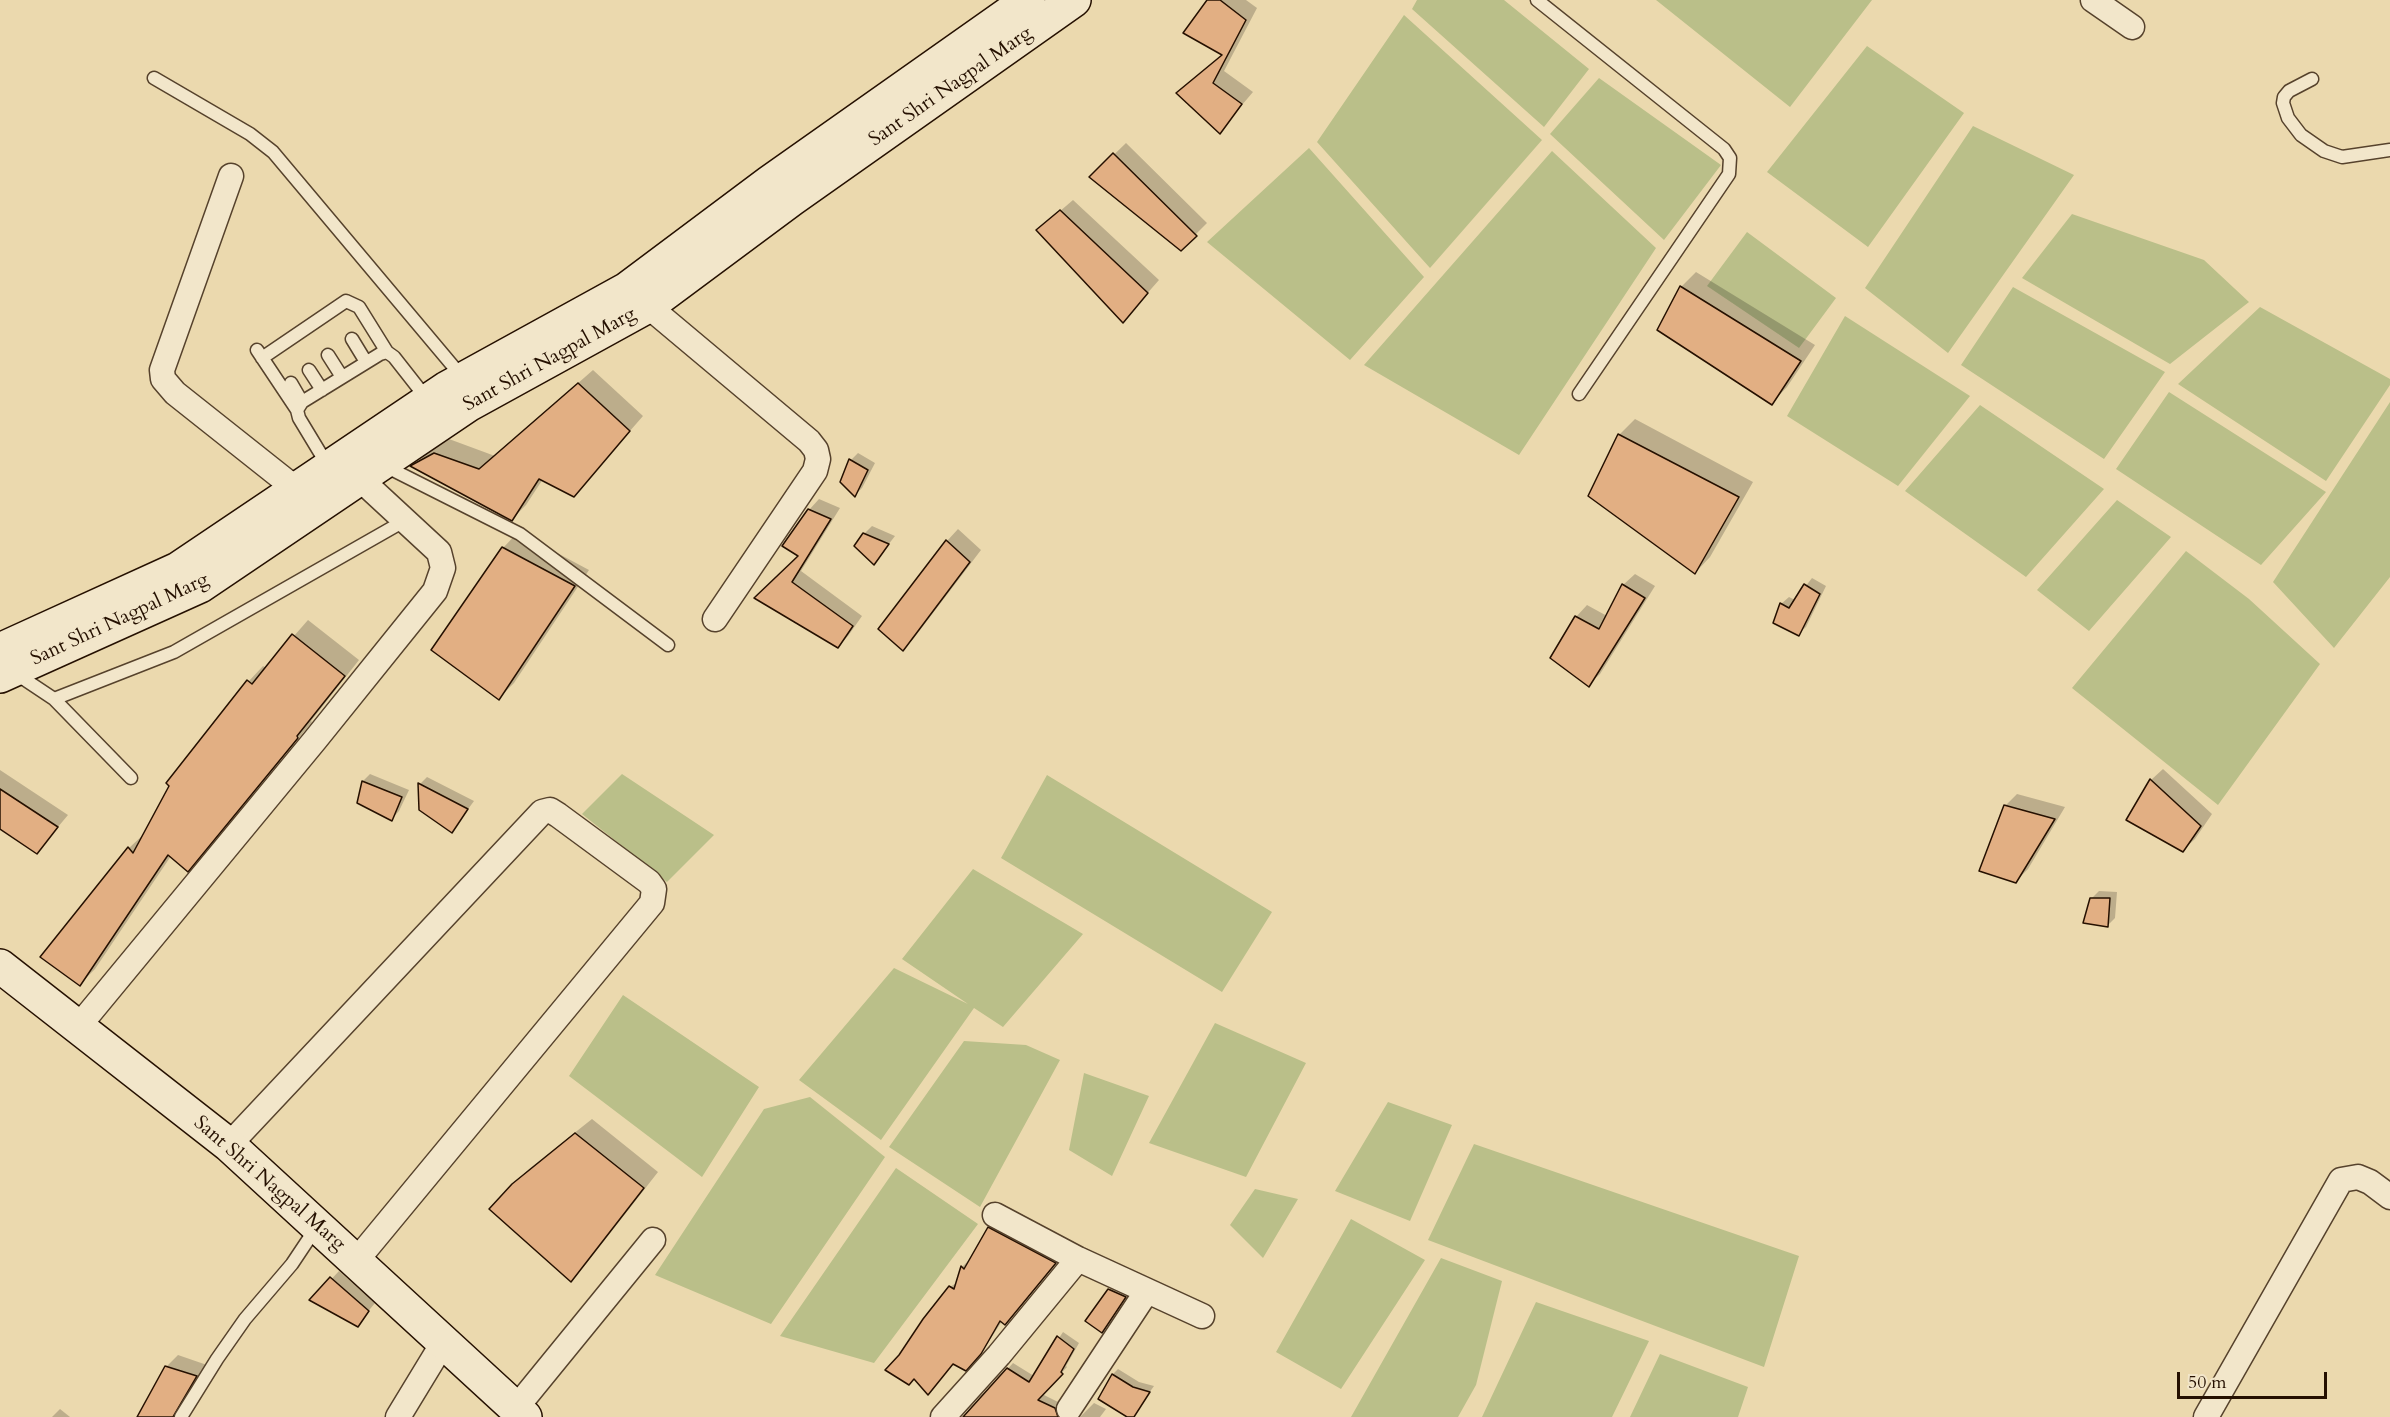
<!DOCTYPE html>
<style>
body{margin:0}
#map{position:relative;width:2390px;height:1417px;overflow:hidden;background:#ebd9ae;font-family:Cardo,serif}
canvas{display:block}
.scale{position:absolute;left:2177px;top:1372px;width:150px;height:27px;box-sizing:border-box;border:3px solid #251000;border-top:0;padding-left:8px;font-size:18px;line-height:21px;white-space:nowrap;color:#251000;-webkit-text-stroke:4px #f2e6ca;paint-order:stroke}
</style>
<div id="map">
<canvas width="2390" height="1417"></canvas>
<div class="scale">50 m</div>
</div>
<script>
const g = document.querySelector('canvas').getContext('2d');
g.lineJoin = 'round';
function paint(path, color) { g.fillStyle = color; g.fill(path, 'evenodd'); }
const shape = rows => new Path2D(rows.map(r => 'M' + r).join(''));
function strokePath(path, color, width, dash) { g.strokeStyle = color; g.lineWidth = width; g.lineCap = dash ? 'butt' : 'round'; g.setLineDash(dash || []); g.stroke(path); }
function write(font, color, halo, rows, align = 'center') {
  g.font = font + ' Cardo,serif'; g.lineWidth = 4.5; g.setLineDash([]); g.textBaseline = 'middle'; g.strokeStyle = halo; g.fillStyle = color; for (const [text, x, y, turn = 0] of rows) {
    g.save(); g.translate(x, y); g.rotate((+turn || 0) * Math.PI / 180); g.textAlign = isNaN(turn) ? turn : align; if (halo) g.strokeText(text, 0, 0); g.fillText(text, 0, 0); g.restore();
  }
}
paint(shape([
 [1417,0,1504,0,1589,69,1544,127,1412,9],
 [1656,0,1872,0,1790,107],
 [1404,15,1542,140,1430,268,1317,142],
 [1867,46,1964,113,1868,247,1767,172],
 [1599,78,1721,165,1664,240,1550,134],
 [1973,126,2074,175,1948,353,1865,288],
 [1309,148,1424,277,1350,360,1207,242],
 [1552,151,1656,248,1519,455,1364,365],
 [2072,214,2204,260,2249,302,2170,364,2022,278],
 [1747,232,1836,298,1799,348,1707,286],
 [2013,287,2165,372,2104,459,1961,365],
 [2260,307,2390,379,2390,385,2326,481,2178,384],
 [1845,316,1970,396,1898,486,1787,416],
 [2169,392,2326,492,2261,565,2116,469],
 [2390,402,2390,577,2334,648,2273,582],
 [1980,405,2104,489,2026,577,1905,491],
 [2117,500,2171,537,2089,631,2037,590],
 [2186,551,2249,599,2320,664,2218,805,2072,688],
 [622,774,714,835,667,882,582,814],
 [1047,775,1272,912,1222,992,1001,858],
 [973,869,1083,934,1003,1027,974,1008,881,1140,799,1080,894,968,968,1004,902,959],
 [623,995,759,1087,702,1177,569,1076],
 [1215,1023,1306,1063,1246,1177,1149,1143],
 [964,1041,1026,1045,1060,1060,980,1207,889,1147],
 [1084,1073,1149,1096,1112,1176,1069,1150],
 [810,1097,885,1157,771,1324,655,1275,764,1109],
 [1388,1102,1452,1125,1410,1221,1335,1191],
 [1474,1144,1799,1256,1764,1367,1428,1240],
 [896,1168,978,1224,874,1363,780,1336],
 [1255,1189,1298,1199,1263,1258,1230,1225],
 [1351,1219,1425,1260,1341,1389,1276,1352],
 [1441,1258,1502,1281,1476,1385,1458,1417,1351,1417],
 [1536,1302,1649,1341,1612,1417,1482,1417],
 [1660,1354,1748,1387,1738,1417,1630,1417]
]), '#babf89');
paint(shape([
 [1209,0,1246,0,1257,8,1224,71,1253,92,1219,132,1178,93,1223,54],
 [1126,143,1207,223,1181,249,1091,177],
 [1073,200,1159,280,1123,321,1038,230],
 [1696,272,1815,345,1787,387,1772,403,1681,287],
 [593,370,643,416,574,495,543,479,526,505,512,519,413,466,427,453,449,439,495,456],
 [1635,419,1753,482,1710,557,1695,573,1590,496,1620,434],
 [858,453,875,463,862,488,855,495,842,482,851,460],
 [819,499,840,508,801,571,862,616,848,636,838,646,757,598,800,555,809,510],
 [872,526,895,536,874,563,864,534],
 [958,529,981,550,914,638,903,649,880,628,947,541],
 [518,532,589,570,514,683,499,698,503,548],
 [1635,574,1655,586,1600,674,1588,685,1576,617,1587,605,1607,616,1623,585],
 [1812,578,1826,586,1806,627,1798,634,1781,604,1789,597,1795,600],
 [308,620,359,660,311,721,312,722,203,855,188,870,171,856,95,969,80,984,129,848,144,834,171,786,168,783,249,681,263,666,266,668],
 [2163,769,2212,814,2195,839,2183,850,2128,819,2151,780],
 [0,770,68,815,37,852,0,827],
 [370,774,409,790,399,811,392,819,358,802,363,781],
 [427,777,474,801,452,831,421,809,420,784],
 [2017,794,2065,807,2028,869,2016,881,2005,806],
 [2099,891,2117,892,2115,918,2108,925,2091,899],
 [592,1119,658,1172,586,1264,571,1280,513,1185,529,1169],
 [995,1222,1061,1257,1056,1262,991,1227],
 [968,1261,1002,1321,986,1346,972,1362,954,1363,900,1356,950,1287,958,1282,962,1267],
 [339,1271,375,1303,357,1325,312,1300],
 [1117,1282,1132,1289,1102,1331,1109,1290],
 [1063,1332,1079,1343,1066,1366,1067,1367,1042,1394,1060,1403,1072,1417,965,1417,1013,1363,1034,1376],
 [178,1355,207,1365,180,1417,139,1417,166,1367],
 [1118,1369,1139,1382,1154,1386,1132,1417,1100,1399,1113,1374],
 [1094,1403,1106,1409,1100,1417,1080,1417],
 [60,1409,70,1417,52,1417]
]), '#0003');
const building = shape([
 [1207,0,1220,0,1246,20,1213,83,1242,104,1220,134,1176,93,1222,55,1183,33,1207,0],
 [1113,153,1197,236,1181,251,1089,177,1113,153],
 [1060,210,1148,293,1123,323,1036,230,1060,210],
 [1680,286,1801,361,1772,405,1657,330,1680,286],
 [578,383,630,431,574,497,539,479,512,521,410,466,434,453,479,469,578,383],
 [1618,434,1739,497,1695,574,1588,496,1618,434],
 [849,459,868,470,855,497,840,482,849,459],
 [808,509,831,519,792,582,853,626,838,648,754,598,798,556,782,546,808,509],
 [863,533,889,544,874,565,854,546,863,533],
 [946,540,970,562,903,651,878,629,946,540],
 [502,547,575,586,499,700,431,650,502,547],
 [1622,584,1645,598,1589,687,1550,658,1575,616,1599,629,1622,584],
 [1804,584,1820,594,1799,636,1773,623,1780,603,1789,608,1804,584],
 [292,634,345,676,297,736,298,738,188,872,168,855,80,986,40,957,128,847,133,853,169,786,166,783,247,680,252,684,292,634],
 [2150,779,2201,826,2183,852,2126,820,2150,779],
 [362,781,402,797,392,821,357,803,362,781],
 [418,783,468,809,452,833,419,810,418,783],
 [0,789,58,827,37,854,0,829,0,789],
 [2004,805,2055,819,2016,883,1979,871,2004,805],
 [2090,898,2110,898,2108,927,2083,923,2090,898],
 [575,1133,644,1188,571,1282,489,1209,512,1184,575,1133],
 [988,1227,1056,1263,1005,1325,1000,1321,981,1354,966,1371,953,1364,928,1395,914,1379,909,1385,885,1370,899,1355,923,1319,949,1286,954,1289,961,1266,964,1269,988,1227],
 [330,1277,369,1311,358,1327,309,1300,330,1277],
 [1108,1289,1126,1297,1102,1333,1085,1321,1108,1289],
 [1057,1336,1074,1349,1061,1372,1063,1374,1038,1400,1055,1408,1058,1417,963,1417,1007,1368,1029,1382,1057,1336],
 [165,1366,197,1376,173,1417,137,1417,165,1366],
 [1112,1374,1133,1387,1150,1392,1134,1417,1127,1417,1098,1399,1112,1374]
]);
paint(building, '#e2af83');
strokePath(building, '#251000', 1.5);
const lane = shape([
 [1537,0,1724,149,1730,158,1729,174,1579,394],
 [154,78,250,134,273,152,463,378],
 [2312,79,2289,91,2284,97,2283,103,2288,118,2301,135,2324,151,2342,157,2390,150],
 [352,339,366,362],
 [257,350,297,410],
 [328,355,342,377],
 [262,358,346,301,359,307,387,352],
 [309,370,322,390],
 [291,383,302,402],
 [383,465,520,534,668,645],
 [328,466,299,418,297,410,302,402,380,354,387,352,394,357,427,399],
 [15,673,54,699,131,778],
 [54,699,174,652,404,521],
 [181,1417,217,1359,245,1319,292,1264,316,1228]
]);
const street = shape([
 [2093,0,2132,27],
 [231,176,162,370,163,379,175,393,296,489,305,500],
 [648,306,809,441,816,450,818,459,815,471,715,619],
 [78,1027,315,740,435,591,443,568,439,552,359,478],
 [229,1145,542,812,550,810,558,815,649,882,654,889,652,903,356,1261],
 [995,1215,1078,1259,1202,1316],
 [516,1408,653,1240],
 [1069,1409,1147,1291],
 [398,1417,443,1343],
 [943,1417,999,1355,1078,1259],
 [2206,1417,2341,1180,2358,1177,2370,1182,2390,1197]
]);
const secondary = shape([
 [0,650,178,569,447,388,627,289,770,182,1028,0],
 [0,676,200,586,468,405,648,306,792,199,1074,0],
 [0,966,229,1145,525,1417]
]);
strokePath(lane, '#56422c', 15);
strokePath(street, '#56422c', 27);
strokePath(secondary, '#251000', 36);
strokePath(lane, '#f2e6ca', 12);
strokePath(street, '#f2e6ca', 24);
strokePath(secondary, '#f2e6ca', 33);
write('20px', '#251000', '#f2e6ca', [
 ["Sant Shri Nagpal Marg",951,87,-35],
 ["Sant Shri Nagpal Marg",550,360,-29],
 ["Sant Shri Nagpal Marg",120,620,-25],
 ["Sant Shri Nagpal Marg",269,1184,41]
]);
</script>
